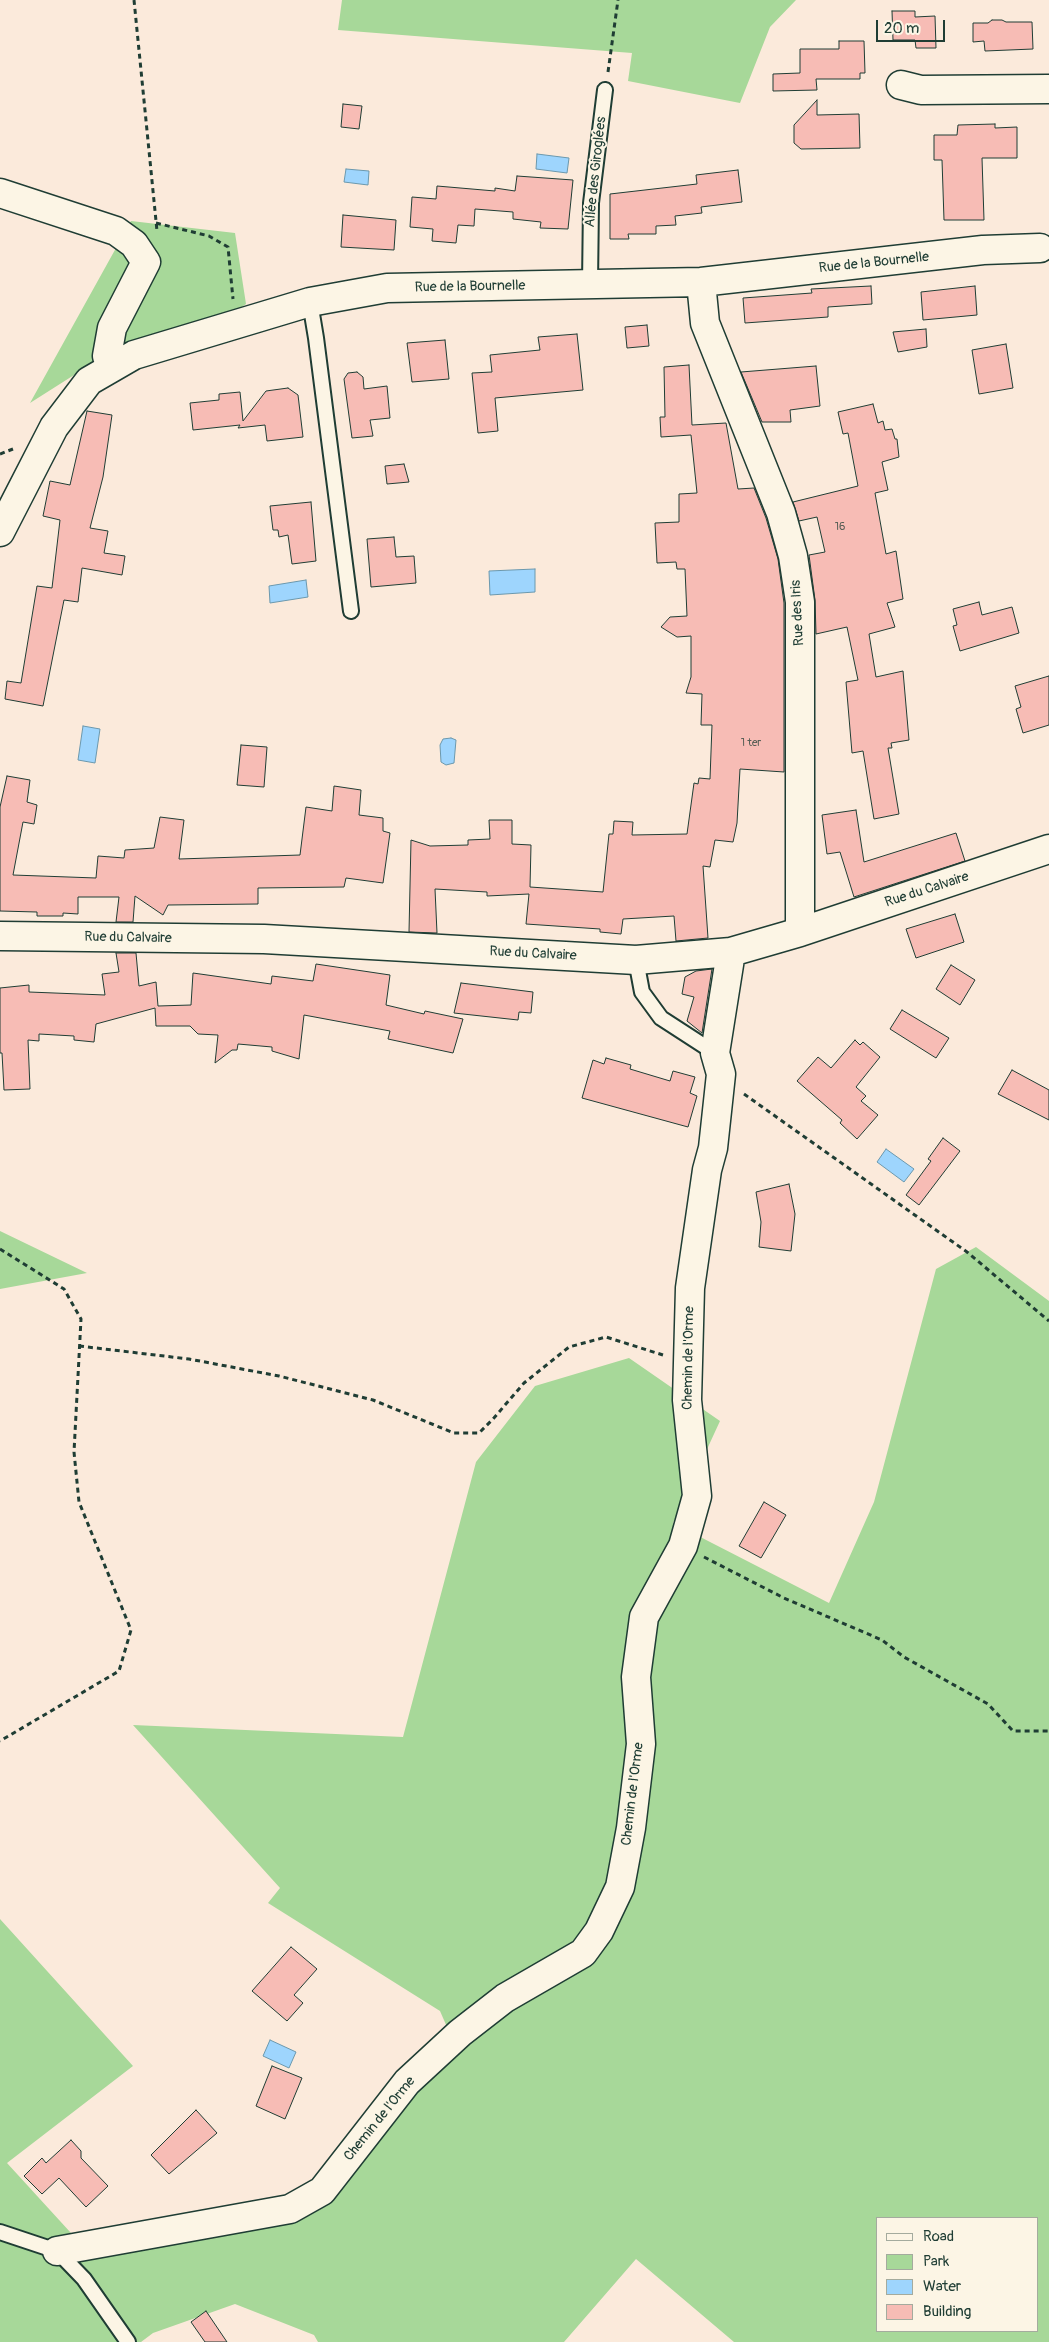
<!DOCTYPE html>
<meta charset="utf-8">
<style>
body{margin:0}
#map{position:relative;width:1049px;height:2342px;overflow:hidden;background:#fbeadb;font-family:Pangolin,sans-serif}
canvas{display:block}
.legend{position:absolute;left:876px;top:2217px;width:162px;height:115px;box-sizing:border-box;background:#fcf5e5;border:1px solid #a4ab9e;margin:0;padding:6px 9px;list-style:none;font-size:15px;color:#1f3d34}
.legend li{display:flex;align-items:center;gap:10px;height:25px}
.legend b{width:25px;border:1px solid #a4ab9e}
.scale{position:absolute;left:876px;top:20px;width:69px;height:22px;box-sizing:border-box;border:2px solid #1f3d34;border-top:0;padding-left:6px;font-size:15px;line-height:18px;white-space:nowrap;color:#1f3d34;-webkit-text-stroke:4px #fcf5e5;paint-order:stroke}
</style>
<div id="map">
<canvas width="1049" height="2342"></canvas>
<ul class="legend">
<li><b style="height:6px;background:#fcf5e5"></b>Road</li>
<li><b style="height:14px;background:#a7d899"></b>Park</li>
<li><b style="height:14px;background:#9ed5fd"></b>Water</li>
<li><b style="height:14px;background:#f7bcb5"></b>Building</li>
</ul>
<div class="scale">20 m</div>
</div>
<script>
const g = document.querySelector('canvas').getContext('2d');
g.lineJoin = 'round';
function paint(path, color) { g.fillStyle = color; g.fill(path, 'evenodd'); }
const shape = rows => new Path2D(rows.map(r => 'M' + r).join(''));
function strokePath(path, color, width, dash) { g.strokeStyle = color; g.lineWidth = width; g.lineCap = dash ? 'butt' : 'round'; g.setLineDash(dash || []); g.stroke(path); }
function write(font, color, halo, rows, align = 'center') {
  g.font = font + ' Pangolin,sans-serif'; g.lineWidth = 4; g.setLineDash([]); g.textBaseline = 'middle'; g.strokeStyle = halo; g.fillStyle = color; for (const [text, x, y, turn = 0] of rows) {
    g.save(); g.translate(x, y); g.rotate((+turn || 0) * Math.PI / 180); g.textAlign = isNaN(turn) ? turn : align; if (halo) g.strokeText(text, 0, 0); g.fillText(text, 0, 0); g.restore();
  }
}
paint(shape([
 [342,0,796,0,770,27,740,103,628,81,632,53,338,30],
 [131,221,235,233,246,304,221,321,115,349,30,403],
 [0,1231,87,1273,0,1289],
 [976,1247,1049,1301,1049,2342,734,2342,636,2259,564,2342,318,2342,314,2335,235,2304,153,2333,141,2342,0,2342,0,1919,133,2066,7,2163,92,2256,237,2223,318,2178,427,2043,447,2027,440,2011,268,1903,280,1888,133,1725,403,1737,476,1462,535,1386,629,1358,720,1421,673,1523,829,1603,874,1502,936,1269],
 [878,2218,1038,2218,1038,2331,878,2331]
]), '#a7d899');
const water = shape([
 [537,154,569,158,567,173,536,169,537,154],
 [346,169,369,171,368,185,344,182,346,169],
 [535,569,535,592,490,595,489,571,535,569],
 [306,580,308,597,270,603,269,586,306,580],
 [83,726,100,729,95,763,78,760,83,726],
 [451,738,456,740,454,763,446,765,441,762,440,745,443,739,451,738],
 [886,1149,914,1169,904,1182,877,1162,886,1149],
 [270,2040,296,2052,289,2068,263,2056,270,2040]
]);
paint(water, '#9ed5fd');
strokePath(water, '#6b98ad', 1);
const building = shape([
 [892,11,915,11,915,17,935,16,936,48,916,48,915,40,893,40,892,11],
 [992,20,1002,20,1006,22,1032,22,1033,49,985,51,984,41,973,42,973,23,988,23,992,20],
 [839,41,864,41,865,73,860,73,860,79,816,79,817,90,773,91,773,74,800,73,800,49,839,49,839,41],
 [817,100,817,115,859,114,860,148,801,149,794,143,794,125,817,100],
 [343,104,362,106,359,129,341,127,343,104],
 [995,124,995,128,1017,127,1017,158,982,158,984,220,944,220,942,160,934,160,934,135,957,135,958,125,995,124],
 [738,170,742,202,701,207,702,213,675,216,676,225,656,226,656,234,628,234,629,239,610,239,610,194,697,184,696,175,738,170],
 [517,176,573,180,568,229,540,228,541,222,513,219,513,212,475,209,474,226,458,225,456,243,432,241,433,229,410,227,412,197,436,199,437,186,495,191,495,188,515,191,517,176],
 [343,215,396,220,394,250,341,247,343,215],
 [871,286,872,304,828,307,828,317,745,323,743,298,812,293,811,289,871,286],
 [975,286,977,315,923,320,921,292,975,286],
 [647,325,649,346,627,348,625,327,647,325],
 [926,329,927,347,898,352,893,332,926,329],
 [577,334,583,390,495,398,498,431,478,433,472,373,492,372,490,355,540,350,538,337,577,334],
 [445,340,449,379,412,382,407,343,445,340],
 [1006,344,1013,388,979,394,972,350,1006,344],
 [689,365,692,425,726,423,738,489,754,488,766,518,778,559,784,603,784,772,740,769,737,823,733,842,715,840,710,867,703,866,708,938,676,941,674,916,623,919,621,934,600,932,600,929,526,924,529,894,487,896,487,892,435,889,437,933,409,932,411,840,430,846,468,845,468,840,490,839,489,820,512,820,512,844,531,845,530,887,603,892,609,834,613,834,614,821,633,822,632,835,687,834,694,783,698,784,699,778,710,779,712,725,701,725,702,694,686,693,691,677,691,636,677,637,661,627,670,617,687,616,685,569,677,569,676,562,657,563,655,523,679,522,679,494,697,493,691,435,661,437,660,417,665,417,664,367,689,365],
 [816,366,820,406,790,410,791,422,762,422,741,372,816,366],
 [357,372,363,377,364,389,387,386,390,418,370,420,373,436,352,438,344,379,348,373,357,372],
 [288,388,298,395,303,437,267,441,265,425,238,428,240,425,193,430,190,403,219,400,219,394,240,392,243,421,266,391,288,388],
 [873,404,878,423,883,421,885,430,892,429,895,439,897,439,899,457,882,462,888,490,875,493,886,554,896,551,903,599,887,603,895,627,869,634,876,677,903,671,909,740,891,743,892,748,888,748,899,814,874,819,863,751,852,753,846,682,858,680,847,627,816,634,815,600,809,555,825,552,817,517,799,521,793,502,858,486,848,433,843,434,838,412,873,404],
 [87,411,112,415,103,477,90,528,108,531,104,553,125,556,122,575,82,568,78,602,64,600,43,706,5,699,7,681,21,683,37,586,52,588,60,520,43,516,50,481,70,485,87,411],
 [404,464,409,482,387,484,385,466,404,464],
 [311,502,316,561,292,564,288,535,279,537,278,530,273,530,270,506,311,502],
 [394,537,396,557,414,556,416,583,371,587,367,539,394,537],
 [979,602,982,615,1012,607,1019,633,960,651,953,626,957,625,953,609,979,602],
 [1049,676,1049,725,1023,733,1016,709,1021,707,1015,686,1049,676],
 [241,745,267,747,264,787,237,785,241,745],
 [7,776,30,780,27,802,37,805,34,824,23,822,13,875,96,878,98,856,124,858,125,850,154,848,160,817,184,820,179,859,300,855,306,807,332,811,334,786,361,790,359,815,383,818,383,831,390,833,383,883,346,878,344,887,258,888,258,904,168,905,163,915,135,896,133,922,116,922,119,897,78,897,78,914,63,913,63,916,37,916,37,912,0,911,0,807,7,776],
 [856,810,864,862,956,833,965,861,854,897,840,852,827,854,822,815,856,810],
 [955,914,964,942,916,958,906,929,955,914],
 [116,953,136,953,139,986,156,982,158,1006,191,1005,193,973,271,984,272,976,313,981,316,964,390,975,386,1005,424,1014,425,1011,463,1019,453,1053,388,1039,390,1031,304,1015,299,1059,272,1051,272,1047,238,1044,237,1050,232,1050,215,1063,218,1035,198,1034,190,1026,156,1026,155,1008,96,1024,94,1042,74,1040,74,1036,39,1034,39,1041,28,1040,30,1089,4,1090,2,1053,0,1053,0,988,29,985,29,992,105,995,102,974,119,972,116,953],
 [951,965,975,980,960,1005,936,989,951,965],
 [712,969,702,1033,687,1021,694,997,682,994,685,977,696,971,712,969],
 [461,983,533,992,531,1013,519,1012,518,1020,454,1013,461,983],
 [902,1010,949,1038,936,1058,890,1029,902,1010],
 [855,1040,860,1045,863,1042,880,1057,856,1087,866,1096,861,1101,878,1115,857,1139,840,1123,842,1120,797,1081,818,1057,831,1068,855,1040],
 [606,1058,631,1065,630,1069,670,1081,673,1071,695,1077,690,1093,697,1096,688,1127,582,1098,593,1060,604,1064,606,1058],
 [1012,1070,1049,1090,1049,1120,998,1094,1012,1070],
 [943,1138,960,1151,919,1205,906,1195,931,1161,928,1159,943,1138],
 [789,1184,795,1214,791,1251,759,1247,761,1222,756,1192,789,1184],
 [764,1502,786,1515,761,1558,739,1546,764,1502],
 [291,1947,317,1969,294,1995,303,2003,287,2021,252,1991,291,1947],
 [272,2066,302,2078,285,2119,256,2106,272,2066],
 [196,2110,217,2133,169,2174,151,2155,196,2110],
 [71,2140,81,2151,81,2158,108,2186,86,2207,59,2178,42,2194,24,2176,42,2158,46,2163,71,2140],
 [206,2311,227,2342,205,2342,191,2322,206,2311]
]);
paint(building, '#f7bcb5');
strokePath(building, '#1f3d34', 1);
const lane = shape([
 [590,284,591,203,605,90],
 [310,302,316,338,351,611],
 [636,960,642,992,661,1018,715,1053],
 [0,2232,57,2251,84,2279,128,2342]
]);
const street = shape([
 [901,85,921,90,1049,89],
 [0,193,116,231,134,244,146,262,112,328,107,356,111,368],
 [701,282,705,323,781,513,793,556,800,602,800,932],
 [0,532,54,427,89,381,134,355,310,302,387,288,701,282,983,250,1040,248],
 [0,936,264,939,636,960,731,952,800,932,1049,849],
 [57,2251,290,2209,322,2191,407,2082,460,2033,505,1998,583,1953,599,1931,620,1887,631,1828,641,1744,636,1677,644,1617,683,1546,697,1496,687,1400,690,1288,707,1170,713,1148,721,1074,715,1053,731,952]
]);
strokePath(lane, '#1f3d34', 18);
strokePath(street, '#1f3d34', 31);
strokePath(shape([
 [134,0,157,231],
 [608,72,618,0],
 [156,223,209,236,228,247,233,299],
 [0,454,13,449],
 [744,1094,967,1252,1049,1321],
 [0,1249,64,1289,81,1319,74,1452,79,1502,131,1630,119,1671,0,1741],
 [79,1346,189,1359,279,1376,373,1400,454,1433,479,1433,493,1419,524,1383,569,1347,606,1337,663,1355],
 [704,1557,784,1598,882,1640,904,1657,988,1704,1013,1731,1049,1731]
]), '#1f3d34', 3, [5, 4]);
strokePath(lane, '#fcf5e5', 14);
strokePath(street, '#fcf5e5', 28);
write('11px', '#555d54', null, [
 ["16",840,527],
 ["1 ter",751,743]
]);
write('14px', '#1f3d34', '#fcf5e5', [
 ["Allée des Giroglées",596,172,-84],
 ["Rue de la Bournelle",874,263,-6],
 ["Rue de la Bournelle",470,287,-1],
 ["Rue des Iris",798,613,-93],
 ["Rue du Calvaire",927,890,-18],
 ["Rue du Calvaire",128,938,1],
 ["Rue du Calvaire",533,954,3],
 ["Chemin de l'Orme",689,1358,-89],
 ["Chemin de l'Orme",633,1794,-83],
 ["Chemin de l'Orme",380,2119,-51]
]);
</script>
